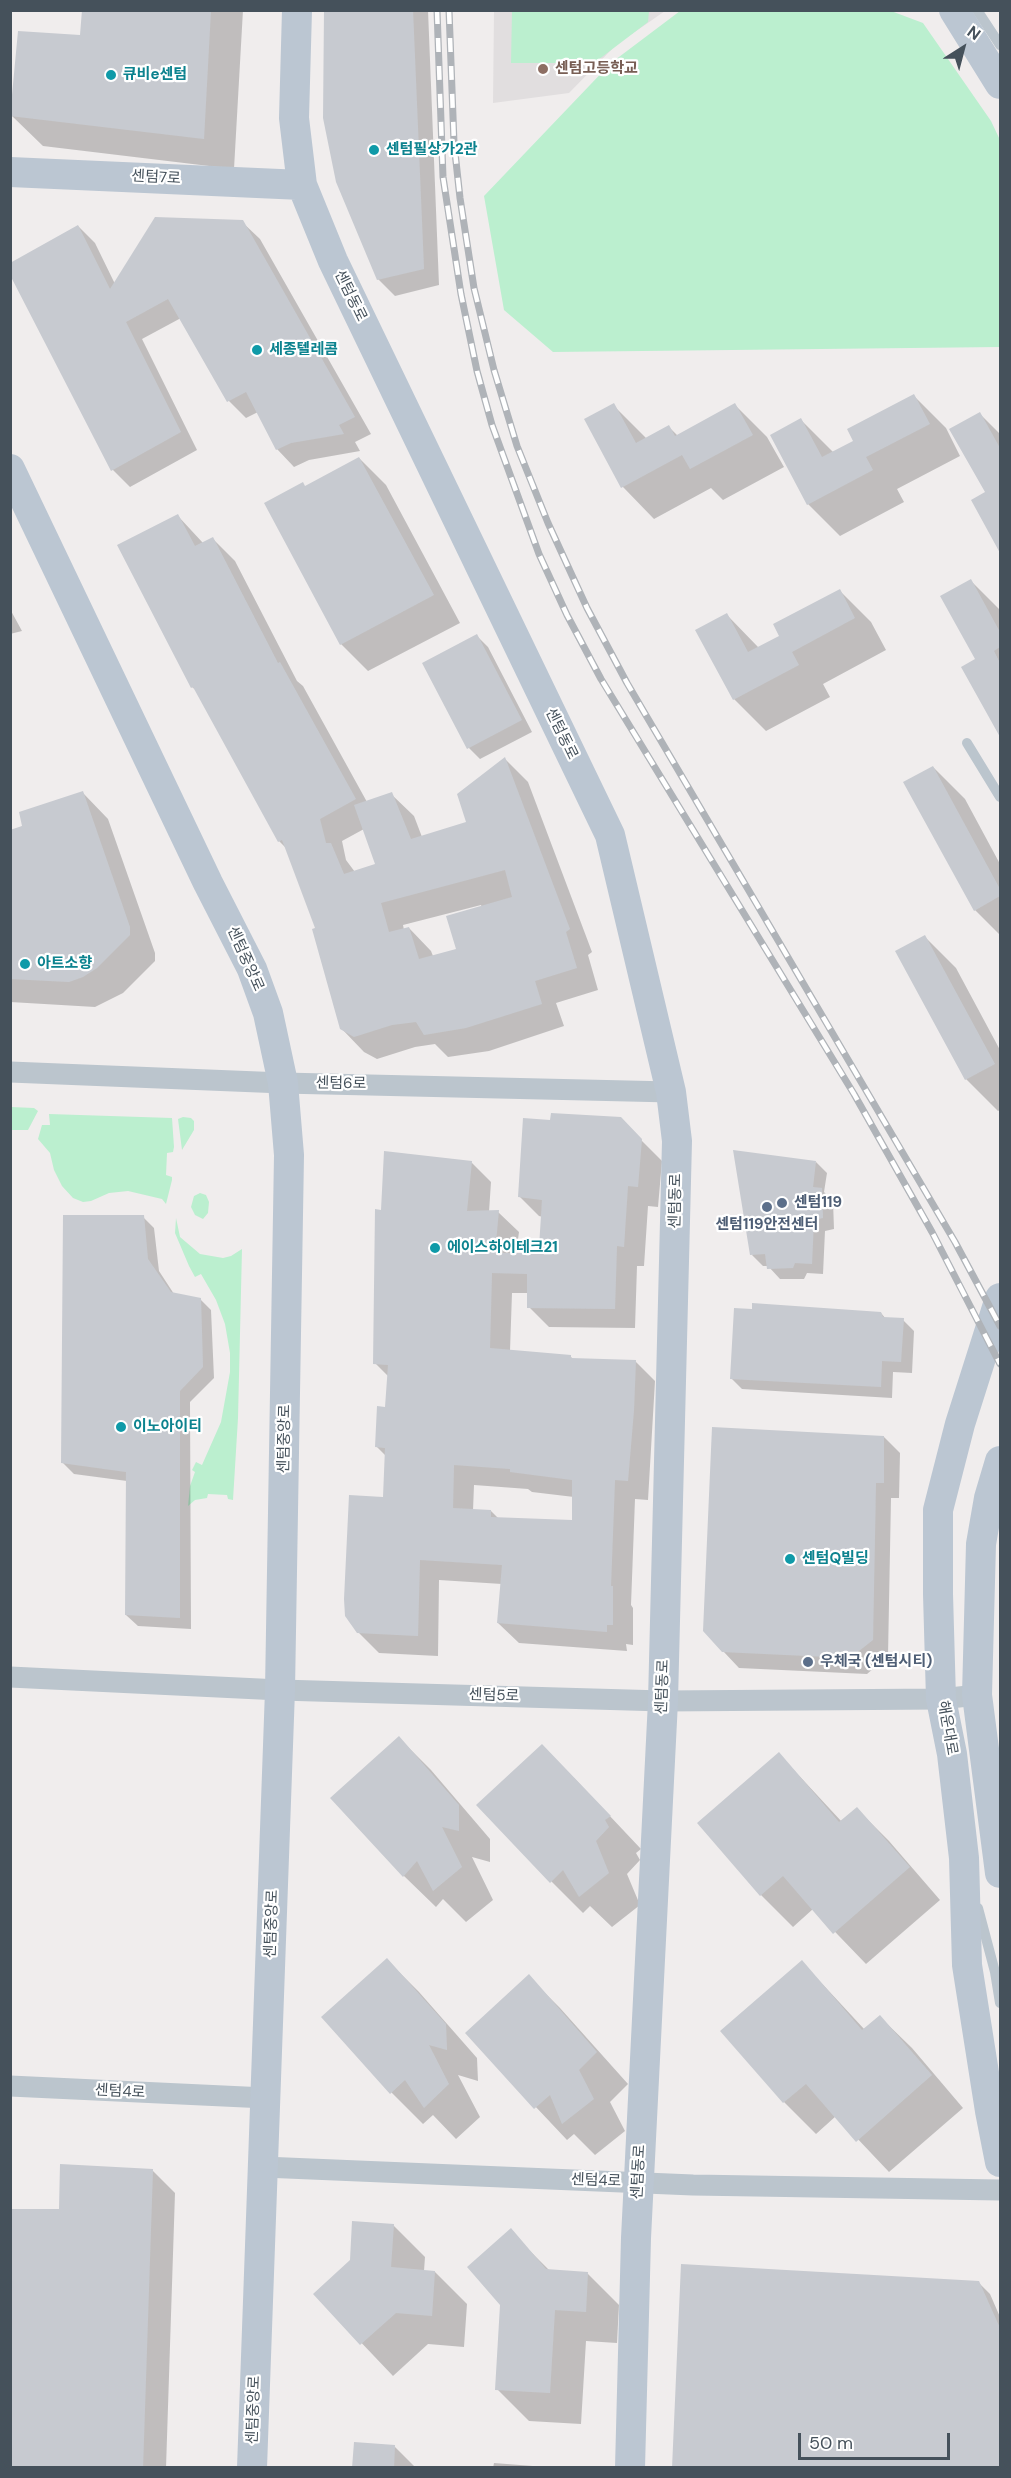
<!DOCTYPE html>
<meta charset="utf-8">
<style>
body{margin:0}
#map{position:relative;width:1011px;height:2478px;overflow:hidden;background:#f0eded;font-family:"DM Sans",sans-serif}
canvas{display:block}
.frame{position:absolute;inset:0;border:12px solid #45515b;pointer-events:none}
.north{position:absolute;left:933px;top:18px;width:60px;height:60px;-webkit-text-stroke:4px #fff;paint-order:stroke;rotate:36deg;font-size:16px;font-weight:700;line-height:24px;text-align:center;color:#45515b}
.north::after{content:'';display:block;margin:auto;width:21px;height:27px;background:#45515b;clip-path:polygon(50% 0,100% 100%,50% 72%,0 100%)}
.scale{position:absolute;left:798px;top:2433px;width:152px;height:27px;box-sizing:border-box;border:3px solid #45515b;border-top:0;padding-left:8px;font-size:18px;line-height:21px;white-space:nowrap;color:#45515b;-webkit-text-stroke:4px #fff;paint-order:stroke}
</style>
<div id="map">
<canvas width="1011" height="2478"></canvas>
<div class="frame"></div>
<div class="north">N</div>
<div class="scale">50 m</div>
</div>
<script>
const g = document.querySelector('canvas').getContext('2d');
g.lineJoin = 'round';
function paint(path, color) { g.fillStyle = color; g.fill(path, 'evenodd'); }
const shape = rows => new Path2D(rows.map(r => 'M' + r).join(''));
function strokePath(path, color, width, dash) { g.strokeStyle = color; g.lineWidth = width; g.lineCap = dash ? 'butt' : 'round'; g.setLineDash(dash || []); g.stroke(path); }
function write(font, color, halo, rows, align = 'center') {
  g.font = font + ' "DM Sans","Noto Sans KR",sans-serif'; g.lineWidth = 4.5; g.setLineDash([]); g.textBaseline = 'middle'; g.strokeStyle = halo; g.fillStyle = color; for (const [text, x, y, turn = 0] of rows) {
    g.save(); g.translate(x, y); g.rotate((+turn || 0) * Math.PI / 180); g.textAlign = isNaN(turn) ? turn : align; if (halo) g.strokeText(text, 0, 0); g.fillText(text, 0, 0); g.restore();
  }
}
paint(shape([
 [494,11,665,11,616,45,569,93,493,103]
]), '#e1dedf');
paint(shape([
 [512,11,512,10,649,11,648,22,594,63,511,63],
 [680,11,891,11,923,23,991,121,1000,140,1000,347,553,352,504,310,484,196,611,63],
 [11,1107,34,1108,38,1111,28,1130,11,1130],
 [49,1114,172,1118,174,1147,173,1152,167,1153,166,1175,172,1177,172,1180,166,1204,162,1199,128,1191,109,1193,91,1201,83,1202,73,1198,62,1186,54,1170,50,1153,38,1139,42,1125,50,1125],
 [183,1117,191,1118,194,1121,194,1130,182,1150,178,1119],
 [200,1193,206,1195,209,1202,208,1213,203,1219,195,1215,191,1207,194,1196],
 [176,1218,180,1237,200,1254,223,1258,231,1256,242,1249,238,1418,233,1500,228,1499,227,1495,208,1494,207,1498,195,1500,188,1506,190,1486,195,1472,192,1470,196,1462,202,1465,221,1422,230,1372,230,1353,225,1324,216,1300,201,1274,195,1277,189,1266,175,1233]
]), '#bbefcf');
paint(shape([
 [84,10,243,10,234,169,43,146,12,116,82,37],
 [325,10,428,10,439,285,395,296,378,279],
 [242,222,260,239,371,434,355,442,360,451,309,460,294,467,277,449,258,412,246,418,229,401,181,318,142,339,197,450,130,487,113,470,10,272,78,226,95,243,115,284],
 [914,396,946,428,960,456,897,489,904,502,840,536,808,504,801,420,833,452,856,441],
 [613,405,647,439,669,427,678,436,735,405,767,437,784,467,723,500,711,488,654,519,623,487],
 [980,414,1000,434,1000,550,973,500,987,493],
 [359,458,386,485,460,623,368,671,341,644,305,487],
 [178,516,203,543,213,539,235,561,297,681,303,686,367,802,391,794,414,816,422,837,468,823,505,759,528,782,592,952,588,955,598,990,556,1003,564,1026,489,1051,448,1057,435,1044,415,1047,377,1059,364,1052,341,1028,317,930,286,848,279,841,197,691,192,687],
 [364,829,377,865,355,872,346,860,342,841],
 [481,905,482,908,458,950,433,956,431,951,409,928,404,930,403,925],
 [970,580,1000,610,1000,732,977,659],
 [840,591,871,622,886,650,823,684,830,697,766,731,734,699,727,615,759,648,781,636],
 [10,609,22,631,10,634],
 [477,636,488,647,532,732,480,759,469,748,424,663],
 [933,767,965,799,1000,864,1000,935,975,910],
 [83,793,108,819,155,953,155,961,123,993,95,1007,10,1002,10,833],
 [925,937,956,968,1000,1050,1000,1110,998,1111,966,1079],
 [620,1119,662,1161,658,1207,648,1206,644,1266,637,1266,635,1328,549,1327,529,1307,528,1293,512,1293,510,1351,570,1356,574,1360,635,1361,655,1381,648,1500,635,1499,631,1605,633,1608,633,1645,626,1644,627,1651,519,1643,498,1623,502,1584,439,1580,438,1656,379,1653,358,1632,385,1499,386,1456,376,1446,387,1409,388,1376,375,1363,382,1212,471,1162,491,1182,489,1212,498,1212,519,1232,516,1254,525,1254,540,1249,543,1217,539,1216,519,1196,551,1122],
 [474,1485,528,1489,532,1492,574,1497,574,1522,499,1519,491,1511,473,1511],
 [816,1162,827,1173,824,1192,833,1201,834,1229,825,1231,823,1274,807,1273,804,1279,780,1279,768,1266,763,1266,752,1255],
 [143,1217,154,1228,159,1271,174,1294,200,1299,211,1310,214,1378,190,1402,191,1629,138,1626,126,1615,127,1481,74,1474,63,1463],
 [881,1313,886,1319,903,1320,914,1331,912,1373,893,1372,892,1398,742,1389,731,1378],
 [884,1437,900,1453,899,1498,891,1498,888,1656,867,1674,739,1668,723,1651],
 [399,1738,431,1770,490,1839,490,1862,472,1857,493,1900,466,1922,443,1899,436,1907,404,1876],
 [779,1754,842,1822,857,1809,889,1841,940,1900,866,1964,813,1909,793,1927,761,1895],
 [574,1778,641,1849,636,1853,640,1860,627,1874,640,1905,612,1927,590,1906,583,1913,551,1881],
 [387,1960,419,1992,477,2058,478,2081,458,2075,480,2117,456,2139,433,2115,423,2124,391,2092],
 [802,1962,865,2030,880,2017,912,2048,963,2108,889,2172,836,2116,816,2134,784,2102,722,2031],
 [528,1976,560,2008,628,2084,610,2102,625,2131,595,2155,574,2134,567,2140,467,2034],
 [153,2171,175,2193,166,2468,10,2468,60,2211],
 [393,2225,425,2257,424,2271,435,2272,467,2304,464,2347,428,2344,393,2376,315,2294],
 [510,2231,550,2271,587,2273,619,2305,617,2343,586,2341,581,2424,529,2421,497,2389],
 [979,2283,990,2294,1000,2317,1000,2468,674,2468],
 [395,2447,416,2468,354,2468],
 [494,2463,533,2466,535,2468,493,2468]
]), '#0003');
paint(shape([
 [82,10,211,10,204,139,10,116,18,31,80,35],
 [324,10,413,10,424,269,377,280,336,182,323,118],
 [155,217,243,220,355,417,339,425,344,434,291,443,276,450,246,392,227,402,168,299,126,322,181,432,111,471,10,275,10,263,78,225,110,289],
 [914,394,930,424,866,457,873,470,807,505,770,435,801,418,822,457,853,441,847,429],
 [614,403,636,443,669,425,675,436,735,403,753,435,690,469,682,455,621,488,584,419],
 [980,412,1000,448,1000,553,971,500,985,492,949,429],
 [359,457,434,595,340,645,264,503,303,482,305,486],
 [178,514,195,546,213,537,278,663,280,662,356,799,320,819,326,843,331,843,344,874,375,864,354,805,392,792,411,839,466,822,457,794,505,757,570,929,566,932,577,968,535,981,542,1004,466,1028,424,1035,416,1022,392,1025,354,1037,340,1029,312,929,315,928,282,840,278,842,193,687,191,688,117,545],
 [505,870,512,897,446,916,456,949,419,959,409,927,389,932,381,903],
 [971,579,1000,632,1000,647,994,651,1000,663,1000,737,961,667,975,659,940,596],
 [840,589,855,618,792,652,799,665,733,700,695,630,727,613,748,652,779,636,773,624],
 [477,634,522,720,467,749,422,663],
 [933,766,1000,889,1000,896,974,911,903,782],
 [83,791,130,927,130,935,97,968,83,977,69,982,10,979,10,830,22,826,19,812],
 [925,935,995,1064,965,1080,895,951],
 [551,1113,621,1117,642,1139,638,1187,628,1186,624,1247,617,1246,615,1309,527,1308,527,1274,492,1273,490,1348,571,1355,571,1358,636,1360,634,1410,628,1481,615,1480,611,1586,613,1586,613,1625,607,1625,607,1632,497,1623,502,1565,420,1560,418,1636,357,1633,345,1616,344,1599,349,1495,383,1497,385,1448,375,1447,377,1406,385,1407,388,1365,373,1364,375,1209,381,1210,384,1151,472,1161,467,1211,499,1210,495,1253,524,1253,527,1247,539,1247,542,1200,518,1197,523,1118,550,1120],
 [454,1465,510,1469,510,1472,572,1480,572,1520,491,1517,491,1510,453,1508],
 [733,1150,816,1161,813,1187,822,1188,823,1218,814,1220,812,1264,795,1263,793,1268,767,1269,765,1254,750,1255],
 [63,1215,144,1215,148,1259,171,1292,201,1298,203,1367,180,1391,180,1618,125,1615,126,1472,61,1463],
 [752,1303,881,1312,883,1317,904,1318,901,1362,882,1361,881,1387,730,1379,734,1308,752,1309],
 [712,1427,884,1436,884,1483,876,1483,873,1640,850,1658,722,1652,703,1631],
 [399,1736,459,1805,459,1831,442,1827,462,1867,433,1891,417,1861,403,1877,330,1798],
 [542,1744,611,1816,605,1820,609,1827,596,1841,609,1873,579,1897,563,1870,550,1883,476,1805],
 [779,1752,839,1822,857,1807,910,1867,833,1934,783,1876,760,1896,697,1823],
 [387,1958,446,2024,447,2050,429,2045,449,2084,424,2108,405,2080,390,2094,321,2017],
 [802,1960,862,2030,880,2015,932,2075,856,2142,806,2084,783,2103,720,2031],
 [529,1974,597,2052,579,2070,594,2099,562,2124,550,2095,534,2109,465,2033],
 [60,2164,153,2169,143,2468,10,2468,10,2209,59,2209],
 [352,2221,394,2224,391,2267,435,2271,432,2316,396,2313,360,2345,313,2294,350,2260],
 [511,2228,546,2269,588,2272,586,2312,555,2310,550,2393,495,2390,500,2305,467,2267],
 [681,2264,979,2281,1000,2328,1000,2468,672,2468],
 [354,2442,395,2445,394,2468,352,2468]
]), '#c7cad0');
strokePath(shape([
 [977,10,1000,45],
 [967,743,1000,797],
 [978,1908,995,1972,1000,2003]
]), '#bbc5cd', 10);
strokePath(shape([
 [10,1072,283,1083,671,1092],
 [10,1677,280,1690,663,1701,941,1699,977,1695],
 [10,2086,266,2098],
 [263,2167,693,2185,1000,2190]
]), '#bbc5cd', 21);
strokePath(shape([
 [297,10,294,118,302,185,333,261,610,835,671,1092,677,1141,663,1701,636,2238,630,2468],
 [954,10,1000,84],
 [10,172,302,185],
 [10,469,208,883,252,969,268,1013,283,1083,289,1155,280,1690,252,2468],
 [1000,1298,960,1424,938,1510,938,1594,941,1699,952,1754,964,1858,967,1965,990,2111,1000,2162],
 [1000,1461,989,1498,981,1544,977,1695,1000,1873]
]), '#bbc6d2', 30);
const rail = shape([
 [437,10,443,177,461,294,477,371,492,425,539,554,567,615,601,679,854,1094,932,1232,1000,1364],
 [449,10,454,143,460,198,474,288,494,370,517,446,548,523,587,608,627,683,955,1242,1000,1326]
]);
strokePath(rail, '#afb3b8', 7);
strokePath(rail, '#fff', 4.5, [14]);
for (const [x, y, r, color] of [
 [543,69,6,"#8d6e63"],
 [111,75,6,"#0f9aa8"],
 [374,150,6,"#0f9aa8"],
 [257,350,6,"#0f9aa8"],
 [25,964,6,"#0f9aa8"],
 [782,1203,6,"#5c6f8a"],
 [767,1207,6,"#5c6f8a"],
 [435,1248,6,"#0f9aa8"],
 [121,1427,6,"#0f9aa8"],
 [790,1559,6,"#0f9aa8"],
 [808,1662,6,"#5c6f8a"]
]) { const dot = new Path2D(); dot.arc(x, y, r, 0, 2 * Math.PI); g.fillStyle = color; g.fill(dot); strokePath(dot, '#fff', 2); }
write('bold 15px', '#785e54', '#fff', [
 ["센텀고등학교",555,69]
], 'left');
write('bold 15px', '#0d838f', '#fff', [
 ["큐비e센텀",123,75],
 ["센텀필상가2관",386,150],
 ["세종텔레콤",269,350],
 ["아트소향",37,964],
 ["에이스하이테크21",447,1248],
 ["이노아이티",133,1427],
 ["센텀Q빌딩",802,1559]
], 'left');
write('15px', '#45515b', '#fff', [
 ["센텀7로",156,178,3],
 ["센텀동로",350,296,64],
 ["센텀동로",561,734,64],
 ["센텀중앙로",245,959,66],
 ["센텀6로",341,1084,1],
 ["센텀동로",676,1201,-89],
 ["센텀중앙로",285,1439,-89],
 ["센텀동로",663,1687,-88],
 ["센텀5로",494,1696,2],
 ["해운대로",947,1728,80],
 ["센텀중앙로",272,1924,-88],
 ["센텀4로",120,2092,3],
 ["센텀동로",639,2172,-87],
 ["센텀4로",596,2181,2],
 ["센텀중앙로",254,2410,-88]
]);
write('bold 15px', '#4e5e75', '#fff', [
 ["센텀119",794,1203],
 ["센텀119안전센터",767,1225,"center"],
 ["우체국 (센텀시티)",820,1662]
], 'left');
</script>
